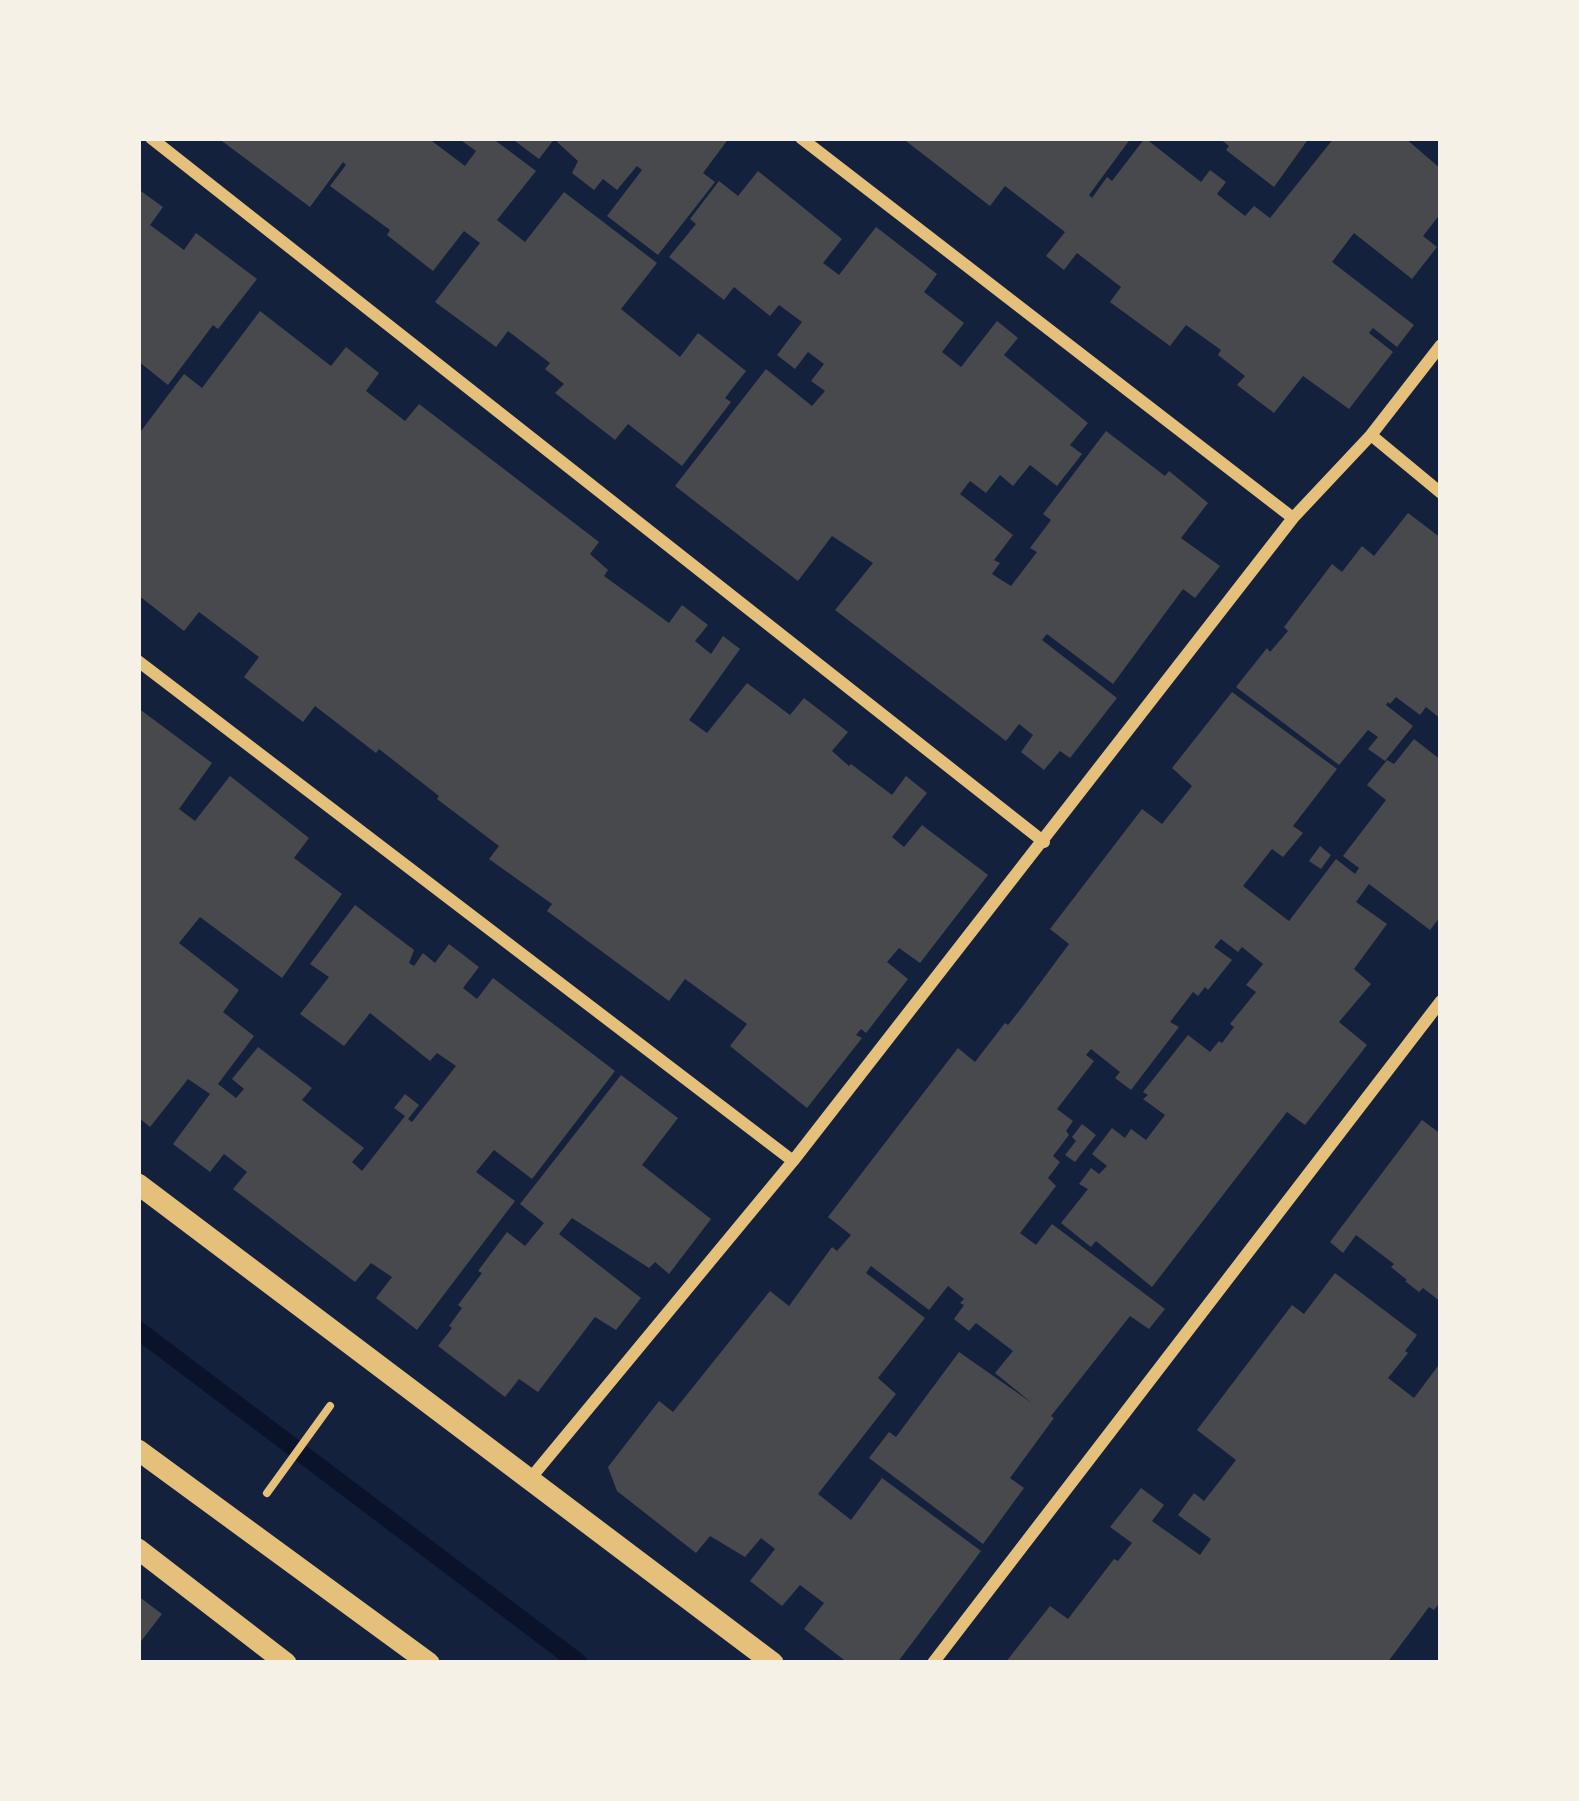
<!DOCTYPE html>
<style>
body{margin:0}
#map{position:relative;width:1579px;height:1801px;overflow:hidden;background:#14213d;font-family:"Varela Round",sans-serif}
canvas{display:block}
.frame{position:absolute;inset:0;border:141px solid #f6f1e7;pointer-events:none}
</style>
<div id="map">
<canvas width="1579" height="1801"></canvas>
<div class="frame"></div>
</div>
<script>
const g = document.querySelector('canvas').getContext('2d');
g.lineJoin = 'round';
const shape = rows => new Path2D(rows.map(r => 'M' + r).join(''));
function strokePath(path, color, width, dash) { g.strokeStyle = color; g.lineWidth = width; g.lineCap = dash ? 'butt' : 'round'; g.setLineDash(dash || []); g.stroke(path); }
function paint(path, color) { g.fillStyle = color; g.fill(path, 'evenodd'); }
strokePath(shape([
 [138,1330,579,1663]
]), '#0b132b', 18);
paint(shape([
 [218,138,428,138,465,166,476,151,458,138,492,138,536,171,497,220,525,242,564,192,657,263,621,309,680,357,698,333,746,371,725,398,731,402,682,466,628,424,615,440,555,393,564,384,545,369,550,363,508,331,496,347,435,302,480,243,464,231,433,271,387,235,390,230,330,186,346,165,343,162,310,207],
 [511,138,555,138,539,159],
 [560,138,729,138,703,173,715,182,658,255,607,216,642,170,637,166,617,190,603,179,594,190,572,173,578,161,557,142],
 [902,138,1131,138,1089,195,1092,198,1107,177,1112,181,1145,138,1201,182,1210,170,1226,182,1217,194,1245,216,1254,206,1270,218,1334,138,1405,138,1441,169,1441,213,1423,236,1437,247,1412,279,1354,233,1332,262,1414,325,1397,347,1373,328,1369,333,1393,352,1349,409,1303,376,1274,413,1237,385,1245,376,1218,355,1221,350,1186,325,1170,346,1110,302,1121,287,1077,253,1064,270,1046,256,1065,232,1005,186,990,206],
 [1219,138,1309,138,1274,187,1226,150,1229,146],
 [758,171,842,239,823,263,839,275,876,227,937,274,924,292,964,323,942,352,961,367,997,321,1018,338,1004,355,1088,423,1070,445,1082,454,1057,486,1030,465,1013,486,1000,475,986,493,970,481,960,494,1013,535,994,560,1000,563,992,574,1011,586,1037,552,1030,548,1051,520,1043,514,1106,431,1165,476,1169,471,1208,503,1181,538,1220,566,1195,598,1183,589,1113,684,1047,634,1042,640,1117,698,1070,758,1060,751,1044,770,1021,752,1033,735,1019,724,1006,741,835,610,873,563,832,536,798,581,675,486,766,369,812,406,825,391,811,381,824,364,808,352,795,369,777,355,802,322,779,305,770,316,734,287,724,300,669,257,696,224,690,219,719,181,738,196],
 [138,189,163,207,150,225,184,250,196,233,257,279,218,329,213,325,168,385,138,361],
 [260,311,331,366,346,347,379,373,366,391,405,421,419,404,440,420,599,542,590,554,608,570,604,576,669,623,682,605,708,625,695,641,711,654,723,636,740,649,689,720,707,733,747,683,790,715,804,698,848,732,832,751,849,766,851,764,892,795,906,776,927,793,892,837,904,847,922,825,988,875,920,963,899,948,887,962,908,979,866,1033,861,1029,856,1035,862,1038,807,1108,730,1046,747,1024,685,979,669,1001,547,911,552,904,489,859,499,846,437,799,439,796,379,749,376,753,315,706,303,722,244,677,259,657,199,612,184,631,138,595,138,435,184,374,202,388],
 [1408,513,1441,538,1441,719,1426,707,1420,715,1396,697,1390,704,1388,702,1386,705,1413,726,1385,761,1368,749,1378,737,1368,730,1339,765,1236,687,1267,648,1270,652,1288,631,1284,627,1332,564,1342,572,1362,546,1374,556],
 [1232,692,1337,769,1293,826,1303,833,1283,857,1272,849,1243,886,1289,921,1336,859,1355,874,1359,868,1343,856,1386,800,1367,785,1387,760,1394,764,1414,739,1441,760,1441,916,1430,930,1369,884,1356,902,1387,924,1354,969,1371,984,1339,1022,1367,1045,1305,1125,1287,1112,1152,1287,1096,1241,1091,1247,1061,1223,1088,1189,1079,1184,1091,1168,1099,1174,1107,1166,1092,1154,1112,1128,1125,1138,1131,1129,1146,1140,1165,1115,1143,1099,1148,1095,1143,1092,1188,1035,1210,1052,1219,1041,1222,1043,1234,1027,1230,1024,1256,992,1246,985,1263,964,1242,947,1238,952,1221,939,1214,947,1232,960,1208,990,1205,987,1198,996,1193,992,1170,1022,1179,1027,1131,1090,1115,1078,1120,1072,1091,1049,1086,1055,1094,1061,1057,1109,1073,1121,1066,1131,1069,1135,1053,1156,1060,1162,1048,1178,1056,1186,1020,1233,1036,1245,1052,1224,1165,1309,1149,1329,1130,1316,1051,1416,1054,1418,1010,1478,1024,1488,983,1544,869,1458,889,1432,896,1437,959,1352,1032,1403,995,1373,1013,1351,976,1323,969,1331,954,1319,964,1305,960,1303,964,1299,948,1286,929,1310,871,1266,866,1273,925,1318,878,1378,896,1394,818,1494,851,1520,882,1478,981,1551,897,1663,848,1663,804,1629,824,1603,800,1585,782,1606,750,1581,775,1549,761,1538,745,1557,710,1536,696,1553,617,1491,608,1467,659,1401,673,1412,770,1291,789,1306,832,1247,837,1251,851,1235,828,1217,958,1048,975,1062,1005,1023,1008,1025,1023,1006,1069,944,1050,929,1142,809,1162,824,1192,786,1172,768],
 [138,708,212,763,179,809,195,821,230,776,309,838,294,858,342,894,282,978,200,917,179,943,239,990,223,1012,254,1036,218,1084,236,1098,244,1089,232,1079,258,1047,312,1088,302,1100,364,1148,352,1162,362,1171,405,1116,394,1108,405,1094,419,1105,408,1119,412,1122,456,1066,437,1053,430,1061,370,1013,344,1046,300,1014,329,977,310,964,355,905,414,950,409,963,414,966,423,953,435,963,449,944,479,967,463,988,477,999,493,978,615,1071,532,1179,494,1150,476,1172,515,1201,417,1330,376,1298,392,1277,371,1263,355,1282,233,1189,247,1172,224,1154,210,1172,173,1144,210,1094,188,1079,150,1127,138,1117],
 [1320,846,1331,855,1321,869,1309,861],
 [621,1075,678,1118,642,1165,711,1219,669,1274,655,1262,649,1268,572,1218,559,1234,641,1298,616,1330,595,1317,538,1392,519,1379,505,1397,438,1346,452,1328,449,1326,462,1308,458,1305,482,1273,478,1271,507,1232,525,1246,544,1223,520,1204],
 [1422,1120,1441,1134,1441,1302,1423,1288,1419,1292,1405,1281,1407,1280,1391,1267,1394,1264,1356,1235,1343,1253,1330,1242],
 [1082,1124,1096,1135,1075,1162,1065,1155,1076,1141,1072,1137],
 [1335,1273,1417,1335,1405,1351,1408,1353,1388,1378,1414,1398,1441,1362,1441,1601,1434,1610,1429,1607,1387,1663,1005,1663,1050,1606,1068,1619,1114,1559,1118,1561,1132,1543,1110,1527,1141,1488,1164,1505,1152,1521,1200,1555,1211,1539,1178,1515,1194,1493,1204,1501,1236,1460,1197,1430,1292,1305,1304,1314],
 [138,1596,162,1614,138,1645]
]), '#48494c');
strokePath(shape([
 [267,1493,330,1406]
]), '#e5c07b', 8);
strokePath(shape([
 [151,138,1044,842],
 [801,138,1293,518],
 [1371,435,1441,493],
 [138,661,793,1161],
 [530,1479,793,1161,1293,518,1371,435,1441,345],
 [933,1663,1441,1001]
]), '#e5c07b', 12);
strokePath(shape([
 [138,1184,773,1663],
 [138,1450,429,1663],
 [138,1549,286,1663]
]), '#e5c07b', 21);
</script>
